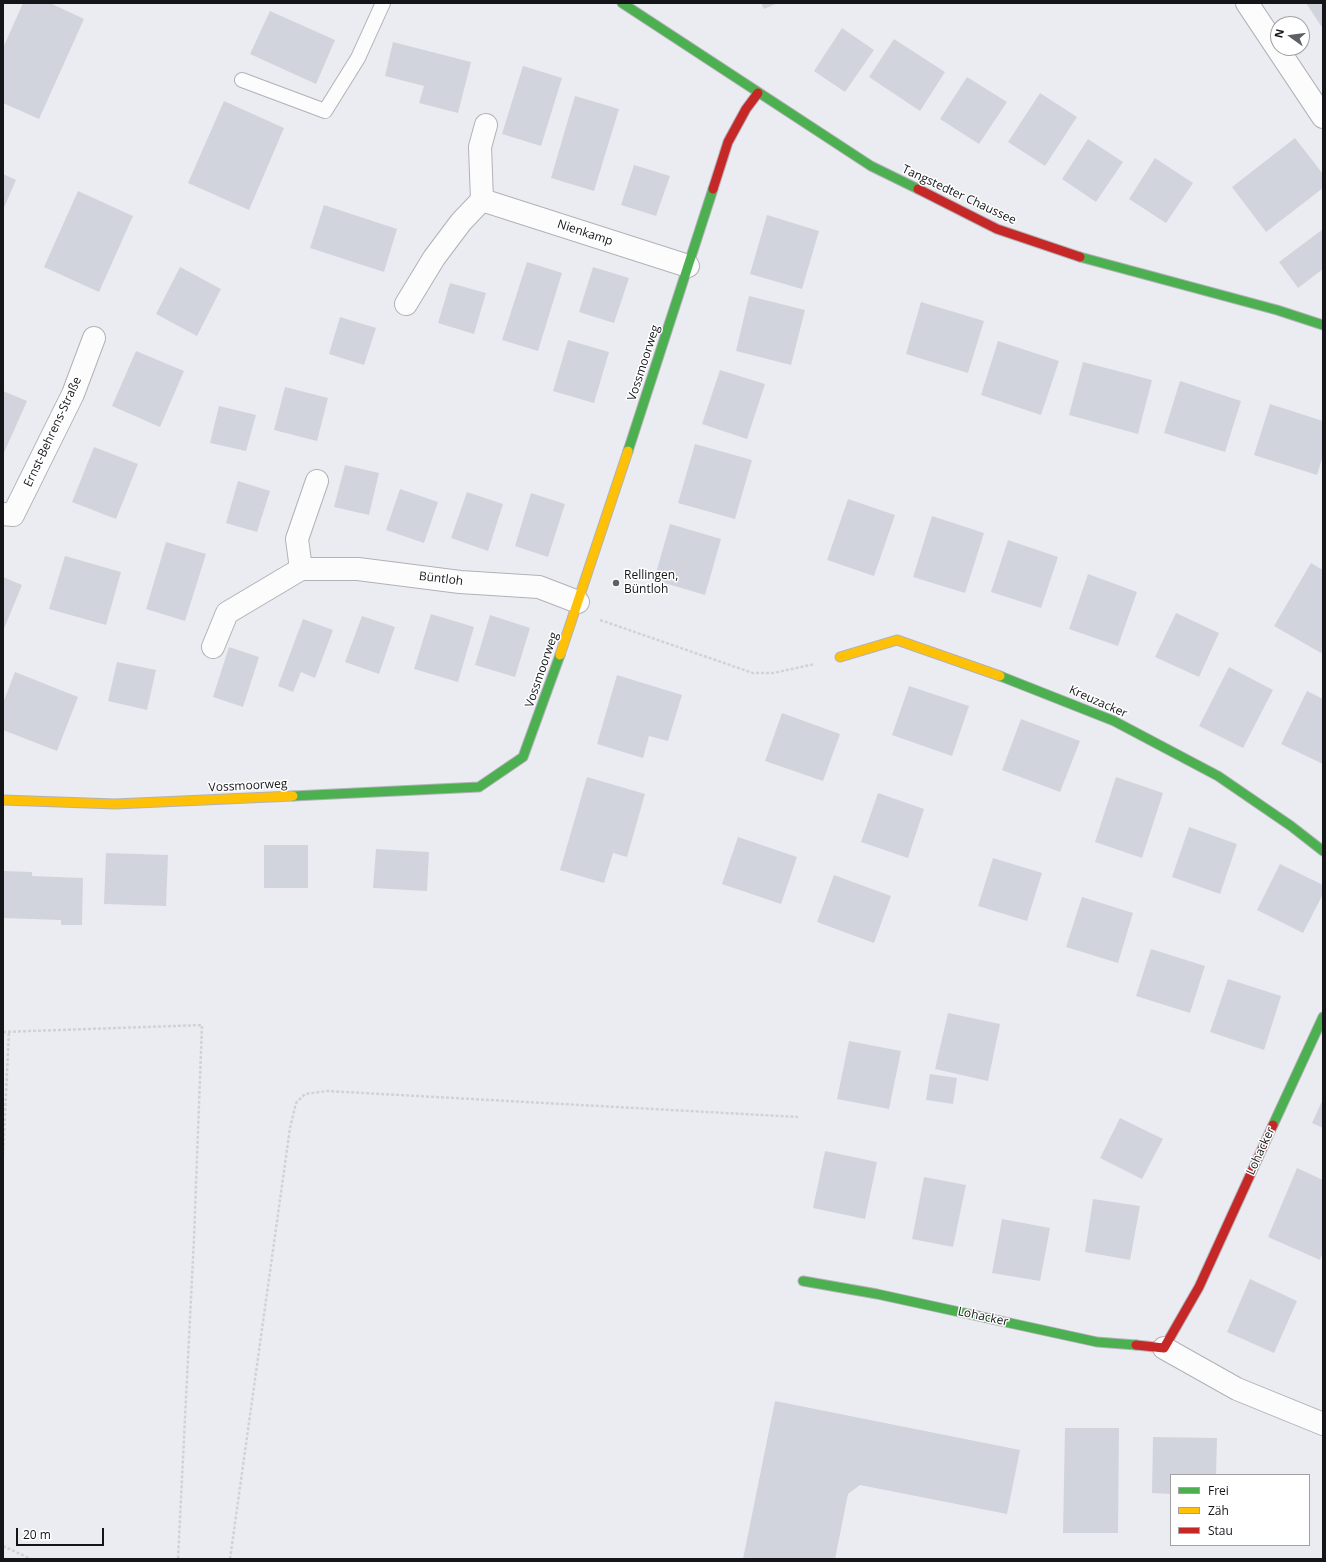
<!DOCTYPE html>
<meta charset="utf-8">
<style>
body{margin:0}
#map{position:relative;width:1326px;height:1562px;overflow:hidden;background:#ebecf2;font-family:"Open Sans",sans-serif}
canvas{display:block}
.frame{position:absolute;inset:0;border:4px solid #141519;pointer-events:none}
.legend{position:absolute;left:1170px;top:1474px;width:140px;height:72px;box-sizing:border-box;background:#fff;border:1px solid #a1a1a3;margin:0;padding:5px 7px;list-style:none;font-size:12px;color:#141519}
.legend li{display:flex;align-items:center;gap:8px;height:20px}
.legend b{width:20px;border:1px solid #a1a1a3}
.north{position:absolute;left:1270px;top:16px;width:40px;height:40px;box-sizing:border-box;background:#fff;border:1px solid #a1a1a3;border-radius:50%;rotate:284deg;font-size:11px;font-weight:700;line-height:16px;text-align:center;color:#141519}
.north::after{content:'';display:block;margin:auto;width:14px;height:18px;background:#5f6065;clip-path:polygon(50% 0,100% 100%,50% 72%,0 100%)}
.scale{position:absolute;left:16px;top:1528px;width:88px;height:18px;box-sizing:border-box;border:2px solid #141519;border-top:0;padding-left:5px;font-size:12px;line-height:14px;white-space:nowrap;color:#141519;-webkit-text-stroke:3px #fff;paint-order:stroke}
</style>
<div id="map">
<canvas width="1326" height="1562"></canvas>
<div class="frame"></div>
<ul class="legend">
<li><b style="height:5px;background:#4caf50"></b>Frei</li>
<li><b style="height:5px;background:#ffc107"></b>Zäh</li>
<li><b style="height:5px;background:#c62828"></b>Stau</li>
</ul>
<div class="north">N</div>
<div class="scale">20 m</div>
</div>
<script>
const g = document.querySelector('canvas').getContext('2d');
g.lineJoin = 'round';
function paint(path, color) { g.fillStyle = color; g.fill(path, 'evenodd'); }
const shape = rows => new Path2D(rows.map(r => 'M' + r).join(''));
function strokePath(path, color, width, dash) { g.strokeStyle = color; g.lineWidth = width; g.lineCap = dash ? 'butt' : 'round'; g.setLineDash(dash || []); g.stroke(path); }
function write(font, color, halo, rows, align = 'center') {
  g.font = font + ' "Open Sans",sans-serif'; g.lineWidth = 3; g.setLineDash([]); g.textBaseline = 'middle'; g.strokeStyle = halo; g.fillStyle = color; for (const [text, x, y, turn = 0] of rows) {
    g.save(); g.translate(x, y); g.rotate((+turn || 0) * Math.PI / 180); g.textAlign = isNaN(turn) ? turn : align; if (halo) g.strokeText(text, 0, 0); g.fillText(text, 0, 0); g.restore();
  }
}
paint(shape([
 [23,3,50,3,84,19,39,119,3,103,3,48],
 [761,3,778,3,764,9],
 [1306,3,1323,3,1323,29],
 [270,11,335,40,316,84,250,54],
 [842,28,874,50,845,92,814,71],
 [894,39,945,72,920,111,869,77],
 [393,42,471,62,458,113,419,103,424,86,385,76],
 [523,66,562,78,541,146,502,134],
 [967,77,1007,102,979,144,940,119],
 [1040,93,1077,117,1045,166,1008,142],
 [575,96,619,109,594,191,551,178],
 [224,101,284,128,249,210,188,183],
 [1295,138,1323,174,1323,188,1266,232,1232,187],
 [1088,139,1123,162,1096,202,1062,179],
 [1155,158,1193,183,1166,223,1129,199],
 [634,165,670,176,656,216,621,205],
 [3,174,16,180,3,210],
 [78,191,133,216,99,292,44,267],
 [324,205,397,229,384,272,310,248],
 [767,215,819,231,802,289,750,274],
 [1323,229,1323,269,1298,288,1279,262],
 [527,262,562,273,538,351,502,340],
 [180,267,221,289,197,336,156,314],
 [593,267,629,278,614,323,579,312],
 [450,283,486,293,474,334,438,323],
 [749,296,805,310,791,365,736,351],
 [921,302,984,321,968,373,906,354],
 [340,317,376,328,364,365,329,354],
 [568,340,609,352,594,403,553,391],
 [998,341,1059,361,1041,415,981,395],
 [136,351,184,371,160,427,112,406],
 [1083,362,1152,380,1138,434,1069,415],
 [720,370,765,384,747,439,702,424],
 [1180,381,1241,401,1225,452,1164,433],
 [285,387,328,398,317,441,274,430],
 [3,391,27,401,3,455],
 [1270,404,1323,421,1323,456,1317,475,1254,455],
 [219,406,256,415,246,451,210,443],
 [695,444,752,460,735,519,678,503],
 [94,447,138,464,116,519,72,502],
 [345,465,379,473,369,515,334,507],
 [238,481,270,491,257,532,226,523],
 [400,489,438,502,424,543,386,530],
 [467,492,503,504,488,551,451,538],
 [531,493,565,504,548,557,515,546],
 [848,499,895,515,874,576,827,560],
 [932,516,984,533,965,593,913,577],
 [670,524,721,539,705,595,654,580],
 [1008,540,1058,557,1041,608,991,592],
 [166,542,206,554,185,621,146,609],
 [65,556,121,572,106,625,49,609],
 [1311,563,1323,570,1323,650,1321,653,1274,626],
 [1088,574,1137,592,1118,646,1069,629],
 [3,577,22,585,3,631],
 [1176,613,1219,633,1199,677,1155,657],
 [431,614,474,627,458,682,414,669],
 [490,615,530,628,515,677,475,665],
 [362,616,395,627,379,674,345,662],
 [303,619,333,630,315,678,301,672,293,692,278,686],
 [229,647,259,657,243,707,213,697],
 [117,662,156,670,147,710,108,701],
 [1229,667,1273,690,1243,748,1199,726],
 [15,672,78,697,57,751,3,730,3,703],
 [617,675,682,695,668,741,649,736,643,758,597,744],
 [909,686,969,706,952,756,892,735],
 [1307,691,1323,699,1323,764,1281,744],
 [782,713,840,734,823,781,765,761],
 [1021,719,1080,741,1060,792,1002,770],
 [587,777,645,794,627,857,613,853,604,883,560,870],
 [1116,777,1163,793,1142,858,1095,842],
 [878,793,924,809,908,858,861,842],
 [1189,827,1237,844,1220,894,1172,877],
 [738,837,797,857,781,904,722,884],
 [264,845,308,845,308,888,264,888],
 [376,849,429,852,427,891,373,888],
 [106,853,168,855,166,906,104,904],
 [993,858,1042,873,1027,921,978,906],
 [1280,864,1323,885,1323,894,1303,933,1257,910],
 [3,871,32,872,32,876,83,878,82,925,61,925,61,920,3,918],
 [834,875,891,896,874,943,817,922],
 [1082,897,1133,913,1118,963,1066,947],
 [1151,949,1205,966,1190,1013,1136,996],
 [1228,979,1281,996,1264,1050,1210,1032],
 [948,1013,1000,1024,988,1081,935,1069],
 [849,1041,901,1051,889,1109,837,1099],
 [930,1074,957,1078,953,1104,926,1100],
 [1323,1099,1323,1128,1312,1123],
 [1120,1118,1163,1139,1142,1179,1100,1158],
 [825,1151,877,1162,865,1219,813,1208],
 [1297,1168,1323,1180,1323,1252,1320,1260,1268,1237],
 [924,1177,966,1185,953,1247,912,1239],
 [1093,1199,1140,1206,1130,1260,1085,1252],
 [1002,1219,1050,1228,1040,1281,992,1273],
 [1250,1279,1297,1301,1274,1353,1227,1332],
 [775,1401,1020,1450,1007,1514,860,1485,848,1494,835,1559,743,1559],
 [1065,1428,1119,1428,1118,1533,1063,1533],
 [1153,1437,1217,1438,1216,1475,1171,1475,1171,1494,1152,1493]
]), '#d2d4dd');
const lane = shape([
 [242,80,325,111,358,58,383,3]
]);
const street = shape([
 [1247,3,1323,117],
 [486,125,480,147,482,200,688,266],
 [406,304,434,258,461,222,482,200],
 [3,514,13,515,73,394,94,338],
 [301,569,297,539,317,481],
 [213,647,227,613,301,569,358,569,460,582,539,587,578,602],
 [1164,1348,1237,1389,1323,1424]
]);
const fast = shape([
 [622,3,871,166,918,189],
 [1080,257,1277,310,1323,325],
 [628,451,713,189],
 [1000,676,1114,721,1218,776,1291,826,1323,851],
 [293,796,479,787,523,757,560,655],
 [1273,1125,1323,1017],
 [803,1281,877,1294,1097,1342,1136,1345]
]);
const slow = shape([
 [560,655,628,451],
 [840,657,897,640,1000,676],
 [3,800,115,804,293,796]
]);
const jam = shape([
 [713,189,728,142,746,109,758,93],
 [918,189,997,229,1080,257],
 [1136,1345,1164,1348,1199,1287,1273,1125]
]);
strokePath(lane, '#b1b2b7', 16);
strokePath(street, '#b1b2b7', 24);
strokePath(fast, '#b1b2b7', 11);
strokePath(slow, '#b1b2b7', 11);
strokePath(jam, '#b1b2b7', 11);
strokePath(shape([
 [600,620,753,673,773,673,815,664],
 [3,1032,202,1025,194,1238,178,1559],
 [3,1156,9,1032],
 [3,1546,31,1559],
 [3,1558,5,1559],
 [230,1559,290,1128,296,1103,305,1094,327,1091,798,1117]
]), '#d2d2d3', 2.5, [3, 2]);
strokePath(lane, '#fcfcfd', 14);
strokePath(street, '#fcfcfd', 22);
strokePath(fast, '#4caf50', 9);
strokePath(slow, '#ffc107', 9);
strokePath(jam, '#c62828', 9);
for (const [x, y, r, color] of [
 [616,583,4,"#5f6065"]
]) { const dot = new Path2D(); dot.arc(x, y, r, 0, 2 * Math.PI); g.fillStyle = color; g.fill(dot); strokePath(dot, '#fff', 1.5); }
write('12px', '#141519', '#fff', [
 ["Tangstedter Chaussee",959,195,25],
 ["Nienkamp",585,233,18],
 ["Vossmoorweg",644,363,-72],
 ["Ernst-Behrens-Straße",53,432,-65],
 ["Büntloh",441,579,7],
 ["Vossmoorweg",542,670,-71],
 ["Kreuzacker",1098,702,24],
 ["Vossmoorweg",248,786,-3],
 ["Lohacker",1261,1151,-65],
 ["Lohacker",983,1317,12]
]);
write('12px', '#141519', '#fff', [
 ["Rellingen,",624,576],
 ["Büntloh",624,590]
], 'left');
</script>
